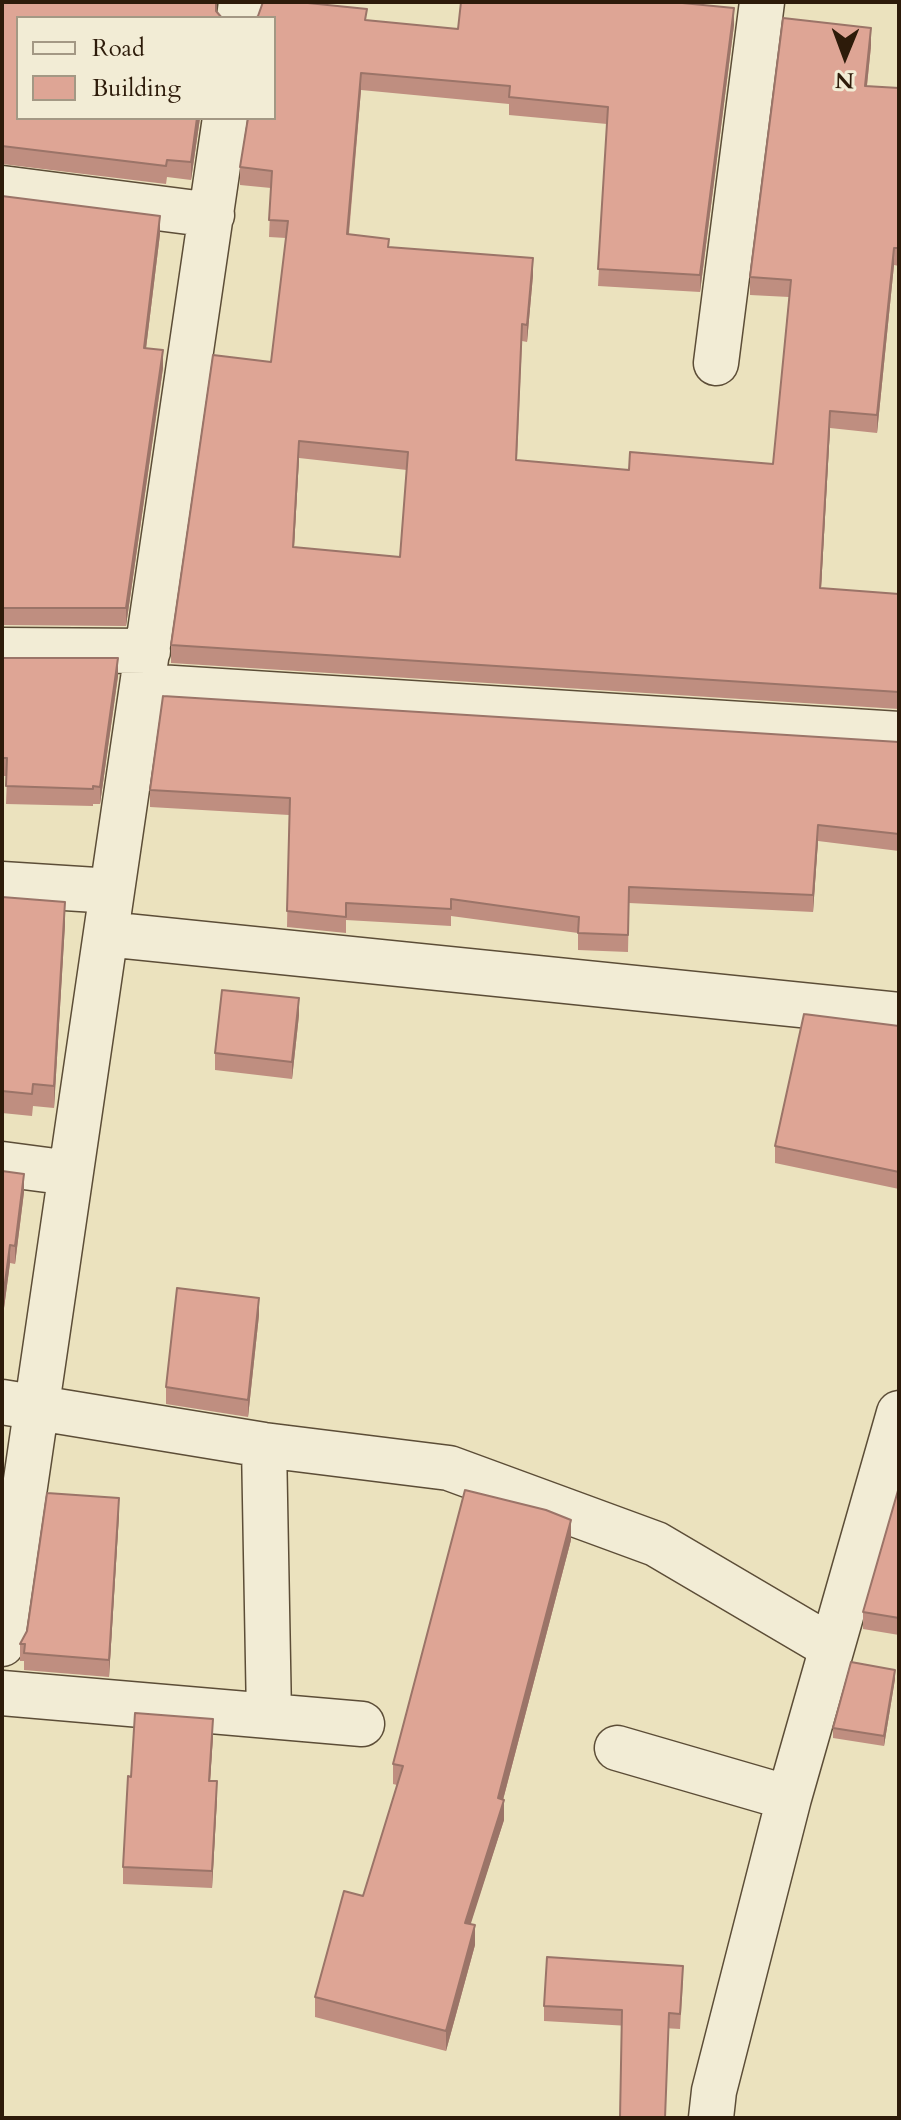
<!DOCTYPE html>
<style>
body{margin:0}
#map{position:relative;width:901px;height:2120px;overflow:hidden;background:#ebe2be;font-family:Cardo,serif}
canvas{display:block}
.frame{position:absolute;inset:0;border:4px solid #2d1b0a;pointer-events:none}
.legend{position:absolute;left:16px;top:16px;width:260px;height:104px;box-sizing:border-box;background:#f2ecd5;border:2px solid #a39884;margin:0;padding:10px 14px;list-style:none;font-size:24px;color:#2d1b0a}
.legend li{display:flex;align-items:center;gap:16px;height:40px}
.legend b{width:40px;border:2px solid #a39884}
.north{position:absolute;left:805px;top:16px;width:80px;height:80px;-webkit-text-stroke:6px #f2ecd5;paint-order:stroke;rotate:181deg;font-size:22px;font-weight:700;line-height:32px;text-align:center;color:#2d1b0a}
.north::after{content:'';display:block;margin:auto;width:28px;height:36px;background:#2d1b0a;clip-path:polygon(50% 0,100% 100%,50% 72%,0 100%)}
</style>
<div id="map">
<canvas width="901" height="2120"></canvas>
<div class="frame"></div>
<ul class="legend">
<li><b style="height:10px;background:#f2ecd5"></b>Road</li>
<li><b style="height:22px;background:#dea595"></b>Building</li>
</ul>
<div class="north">N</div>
</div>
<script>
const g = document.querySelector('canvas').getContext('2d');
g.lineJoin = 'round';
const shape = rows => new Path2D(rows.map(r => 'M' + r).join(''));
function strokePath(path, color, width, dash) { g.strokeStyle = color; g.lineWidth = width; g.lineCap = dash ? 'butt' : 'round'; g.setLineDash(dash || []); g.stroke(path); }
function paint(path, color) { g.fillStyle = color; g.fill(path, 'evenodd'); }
const minor = shape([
 [239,18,241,2],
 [2,188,212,215],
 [716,363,762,2],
 [2,650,148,651],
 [142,686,899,734],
 [2,884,112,891],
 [106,934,899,1015],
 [2,1164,70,1173],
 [2,1402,264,1445,449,1468,656,1544,831,1647],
 [264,1445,269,1716],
 [2,1644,225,118],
 [2,1693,362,1724],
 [617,1748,789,1798],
 [711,2118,714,2091,789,1798,899,1413]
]);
strokePath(minor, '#5c4d37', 47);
strokePath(minor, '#f2ecd5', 44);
paint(shape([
 [2,2,18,118,200,118,191,180,167,177,166,184,2,164],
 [367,20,458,29,734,25,700,292,598,286,607,124,509,115,509,104,361,90,349,234,389,247,533,275,527,342,522,341,517,460,629,470,773,464,789,297,750,295,750,277,871,46,867,86,899,88,899,266,894,265,877,433,830,428,821,588,899,594,899,709,171,663,171,645,271,362,286,238,269,237,271,188,240,185,240,167],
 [299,458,407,470,400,557,294,547],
 [2,196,160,234,146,348,163,368,126,626,2,625],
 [2,658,118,676,100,804,93,804,93,806,6,804,7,776,2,776],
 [899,742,899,851,818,841,813,912,629,903,628,952,578,950,578,933,451,916,451,926,346,920,346,933,287,927,289,815,150,807,150,790],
 [2,897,65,924,54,1108,33,1106,32,1116,2,1113],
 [299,1015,292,1079,215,1070,215,1053],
 [899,1026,899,1189,775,1163,775,1146],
 [2,1171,24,1192,15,1264,10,1263,2,1323],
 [259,1315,248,1417,166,1404,166,1387],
 [899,1487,899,1635,863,1629,863,1612],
 [119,1515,109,1677,24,1670,24,1661,20,1661,20,1644],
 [571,1540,503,1800,504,1820,470,1924,475,1945,446,2051,315,2017,315,1997,363,1896,397,1785,393,1784,393,1764],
 [895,1679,884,1746,833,1738,833,1728],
 [213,1736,210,1781,217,1798,212,1888,123,1884,123,1867,131,1777],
 [683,1981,680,2029,544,2021,544,2006]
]), '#bf8e80');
paint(shape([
 [734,8,734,25,700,292,700,275],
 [871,28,871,46,865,103,865,86],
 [361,73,361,90,347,251,347,234],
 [197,118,200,118,191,180,191,162],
 [160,216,160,234,144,365,144,348],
 [894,248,894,265,877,433,877,415],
 [533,258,533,275,527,342,527,325],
 [163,350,163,368,126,626,126,608],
 [830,411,830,428,820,606,820,588],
 [299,441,299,458,293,565,293,547],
 [118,658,118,676,100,804,100,787],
 [818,825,818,841,813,912,813,895],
 [65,902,65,924,54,1108,54,1086],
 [299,998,299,1015,292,1079,292,1062],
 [24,1174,24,1192,15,1264,15,1246],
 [10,1245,10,1263,2,1323,2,1305],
 [259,1298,259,1315,248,1417,248,1400],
 [119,1498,119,1515,109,1677,109,1660],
 [571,1520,571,1540,499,1815,504,1800,504,1820,465,1942,465,1923],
 [895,1670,895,1679,884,1746,884,1736],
 [213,1719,213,1736,209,1798,209,1781],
 [217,1781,217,1798,212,1888,212,1871],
 [475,1925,475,1945,446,2051,446,2031]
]), '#9b7468');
const building = shape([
 [2,2,216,2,216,11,222,18,18,18,18,118,197,118,191,162,167,160,166,166,2,146,2,2],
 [263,2,298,2,367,9,365,20,458,29,461,2,672,2,734,8,700,275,598,269,608,107,509,97,510,86,361,73,347,234,389,239,388,247,533,258,527,325,522,324,516,460,629,470,630,452,773,464,791,280,750,277,783,18,871,28,865,86,899,88,899,248,894,248,877,415,830,411,820,588,899,594,899,692,171,645,213,355,271,362,288,221,269,220,272,171,240,167,248,118,274,118,274,18,256,18,258,16,263,2],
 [299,441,408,452,400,557,293,547,299,441],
 [2,196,160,216,144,348,163,350,126,608,2,608,2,196],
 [2,658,118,658,100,787,93,786,93,789,6,786,7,758,2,758,2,658],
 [163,696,899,742,899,834,818,825,813,895,629,887,628,935,578,933,579,917,451,899,451,909,346,903,346,917,287,911,290,798,150,790,163,696],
 [2,897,65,902,54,1086,33,1084,32,1094,2,1091,2,897],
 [222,990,299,998,292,1062,215,1053,222,990],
 [804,1014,899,1026,899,1172,775,1146,804,1014],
 [2,1171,24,1174,15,1246,10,1245,2,1305,2,1171],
 [177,1288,259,1298,248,1400,166,1387,177,1288],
 [899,1487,899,1618,863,1612,899,1487],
 [465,1490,546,1510,571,1520,498,1798,504,1800,465,1923,475,1925,446,2031,315,1997,344,1891,363,1896,403,1766,393,1764,465,1490],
 [47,1493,119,1498,109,1660,24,1653,25,1644,20,1644,27,1631,47,1493],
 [851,1662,895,1670,884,1736,833,1728,851,1662],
 [135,1713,213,1719,209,1781,217,1781,212,1871,123,1867,128,1776,131,1777,135,1713],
 [547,1957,683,1966,680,2014,669,2013,665,2118,620,2118,622,2010,544,2006,547,1957]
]);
paint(building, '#dea595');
strokePath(building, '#9b7468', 2);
</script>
